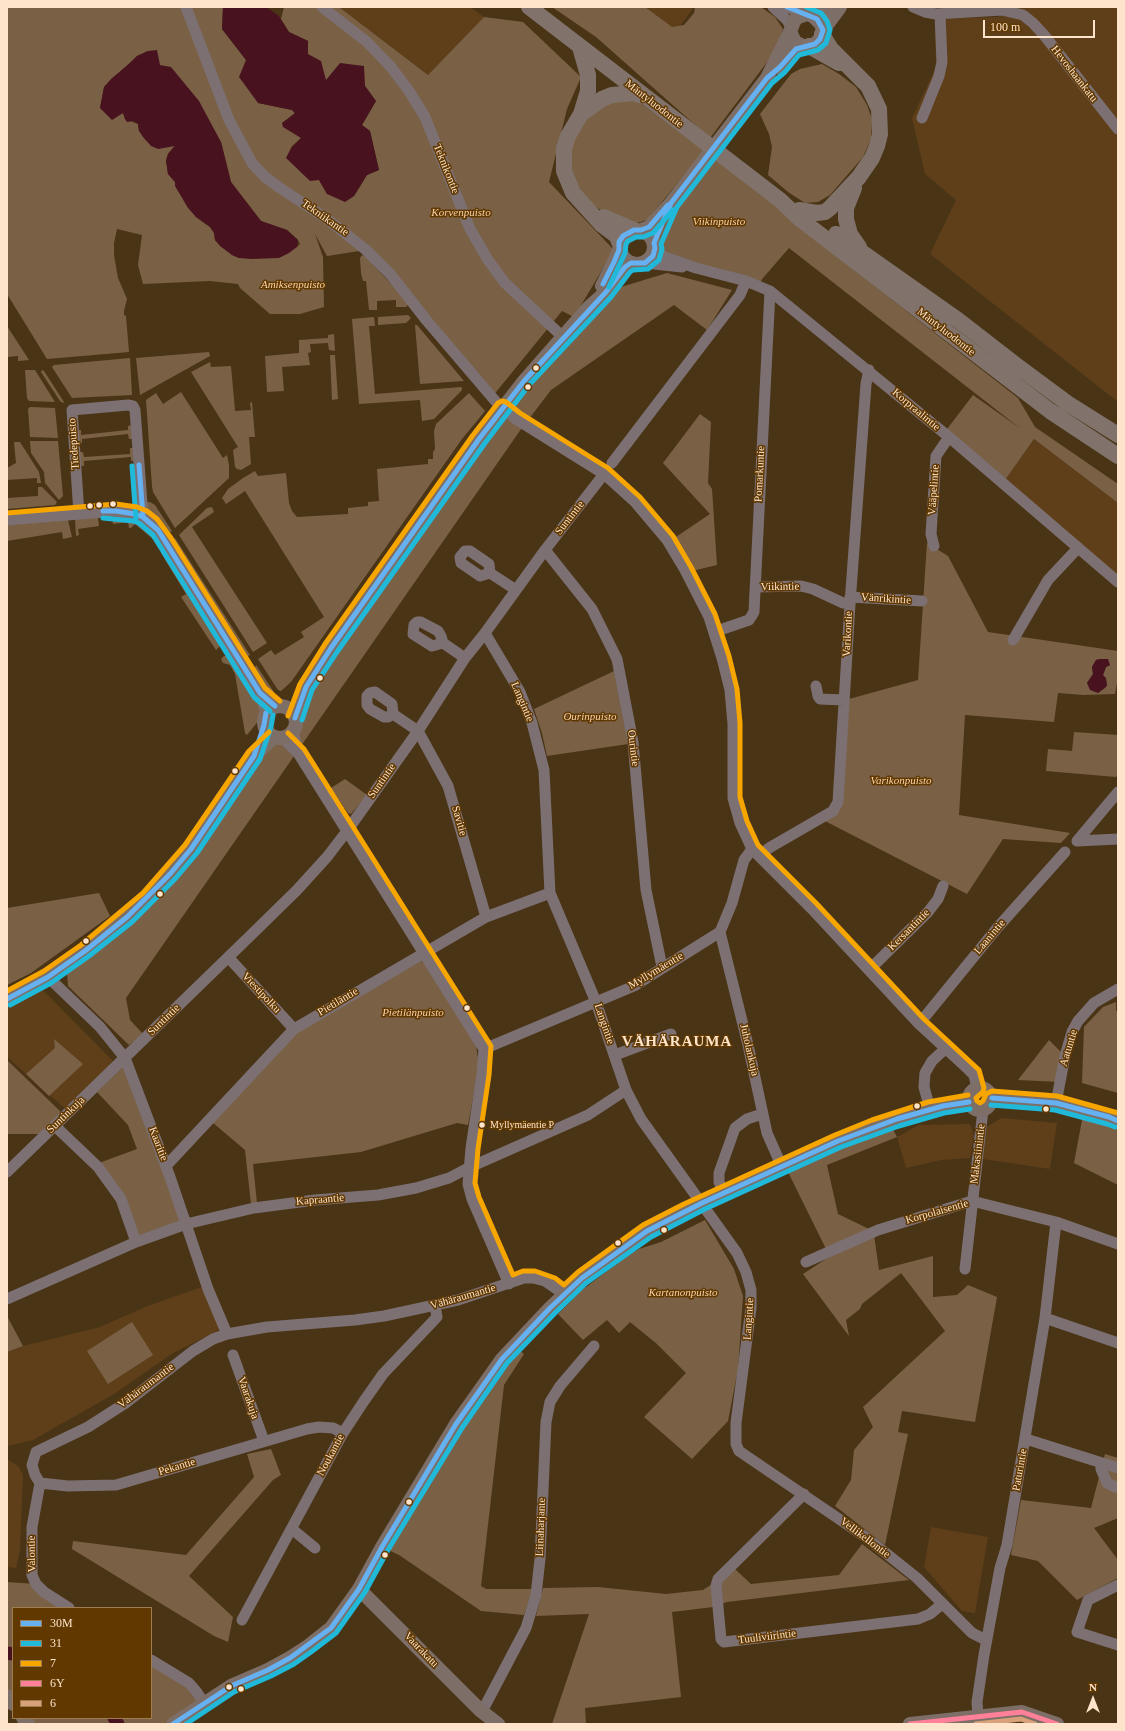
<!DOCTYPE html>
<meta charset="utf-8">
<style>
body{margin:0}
#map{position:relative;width:1125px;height:1731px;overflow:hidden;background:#4a3416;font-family:"Times New Roman",serif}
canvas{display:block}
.frame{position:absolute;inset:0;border:8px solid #fde4cb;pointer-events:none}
.legend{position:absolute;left:12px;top:1607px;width:140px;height:112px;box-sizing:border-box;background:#603800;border:1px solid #9f7d51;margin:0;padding:5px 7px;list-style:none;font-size:12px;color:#fde4cb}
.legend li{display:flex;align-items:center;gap:8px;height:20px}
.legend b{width:20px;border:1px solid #9f7d51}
.north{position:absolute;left:1073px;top:1679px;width:40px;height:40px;-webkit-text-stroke:3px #603800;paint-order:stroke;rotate:0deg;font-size:11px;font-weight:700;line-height:16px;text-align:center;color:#fde4cb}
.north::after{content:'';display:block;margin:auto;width:14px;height:18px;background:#fde4cb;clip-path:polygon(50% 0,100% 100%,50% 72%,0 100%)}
.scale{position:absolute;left:983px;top:20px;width:112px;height:18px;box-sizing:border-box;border:2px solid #fde4cb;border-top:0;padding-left:5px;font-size:12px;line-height:14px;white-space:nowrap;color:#fde4cb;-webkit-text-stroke:3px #603800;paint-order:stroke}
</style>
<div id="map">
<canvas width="1125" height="1731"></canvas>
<div class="frame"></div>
<ul class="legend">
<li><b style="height:5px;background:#66b1f2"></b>30M</li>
<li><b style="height:5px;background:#20b9da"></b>31</li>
<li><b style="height:5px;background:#f7a600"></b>7</li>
<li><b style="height:5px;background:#ff8098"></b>6Y</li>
<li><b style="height:5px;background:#d9a179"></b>6</li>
</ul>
<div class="north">N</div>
<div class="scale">100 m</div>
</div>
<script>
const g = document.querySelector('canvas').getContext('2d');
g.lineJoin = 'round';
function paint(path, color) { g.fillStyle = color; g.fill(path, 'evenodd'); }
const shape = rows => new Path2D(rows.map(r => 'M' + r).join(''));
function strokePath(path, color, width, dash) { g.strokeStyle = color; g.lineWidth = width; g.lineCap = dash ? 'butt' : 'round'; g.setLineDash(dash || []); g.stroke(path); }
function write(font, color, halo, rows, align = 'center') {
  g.font = font + ' "Times New Roman",serif'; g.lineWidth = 3; g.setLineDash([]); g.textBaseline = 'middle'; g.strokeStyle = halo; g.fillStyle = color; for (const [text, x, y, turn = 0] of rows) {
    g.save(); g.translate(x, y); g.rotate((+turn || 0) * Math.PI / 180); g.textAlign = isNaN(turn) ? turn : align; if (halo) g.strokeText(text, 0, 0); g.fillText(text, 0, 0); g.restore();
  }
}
paint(shape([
 [339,7,470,7,484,17,428,75],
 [640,7,694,7,675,33],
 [1017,7,1118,7,1118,402,930,254,956,200,925,174,912,118,936,67,935,19,998,17],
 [1034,439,1118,503,1118,575,1005,480],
 [37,984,117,1065,69,1112,7,1057,7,1001],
 [1001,1118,1057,1123,1050,1169,983,1159,987,1127],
 [970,1124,974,1135,970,1158,941,1160,906,1168,897,1137,919,1125],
 [207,1285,225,1327,173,1353,114,1394,33,1440,7,1446,7,1352,23,1346,100,1327,145,1307],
 [7,1459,19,1467,23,1476,20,1551,16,1568,7,1567],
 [931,1527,988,1537,975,1613,962,1611,924,1567]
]), '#5e3f19');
paint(shape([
 [7,7,223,7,222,29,246,60,258,103,292,110,295,114,282,123,301,138,291,147,319,180,327,194,354,196,367,175,379,170,370,131,362,125,376,101,365,86,326,80,308,54,308,41,289,32,281,19,284,7,339,7,428,75,484,17,523,22,581,77,567,109,549,182,614,250,574,317,562,311,492,397,366,250,327,256,315,234,323,257,324,307,300,314,270,314,240,288,238,284,210,281,143,284,138,265,142,235,117,229,114,243,114,255,118,278,127,299,124,311,124,315,126,316,129,352,47,359,7,294],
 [148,51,221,142,231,182,261,221,287,230,298,240,300,244,297,247,239,258,232,255,215,240,214,233,210,227,196,217,175,182,168,174,166,160,168,154,175,145,139,131,138,124,125,119,123,113,117,116,100,108,104,87,137,56],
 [552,7,645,7,672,27,684,25,694,13,695,7,761,7,775,17,783,29,777,49,710,138,596,37],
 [822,64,839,74,856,87,867,105,872,119,871,139,863,157,830,195,818,202,805,203,788,192,768,175,772,147,769,134,760,114,791,74,800,69],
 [627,98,642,104,704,151,647,220,633,224,611,216,589,203,573,180,569,157,575,135,589,115,603,105],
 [713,150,804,231,1018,398,1035,427,1118,484,1118,503,1034,439,1005,480,944,433,973,395,1021,429,789,248,763,278,758,286,665,257,654,243,671,203],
 [362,255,365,256,407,301,408,305,406,307,396,307,396,300,377,301,377,310,369,310,366,281,363,281,361,273,360,258],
 [667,273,732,290,707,330,674,305,551,390,519,432,126,998,130,1020,143,1034,129,1045,68,986,67,973,184,857,268,743,298,739,309,683,503,408,621,287],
 [408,315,411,318,406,323,378,325,378,317],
 [374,317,375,326,369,326,375,394,461,387,462,388,462,390,434,419,422,421,420,400,359,404,352,319],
 [415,325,417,325,464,381,420,384],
 [7,326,29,360,18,361,18,356,7,357],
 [334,334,335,351,329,350,328,343,310,344,311,352,308,353,310,365,282,367,284,391,267,392,265,356,299,353,299,340,328,338,328,335],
 [209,352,210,356,140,395,136,358],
 [330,355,335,355,338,399,332,400],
 [130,358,132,395,72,398,52,367,54,365],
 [210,362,211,367,231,366,235,411,251,410,250,403,252,402,255,437,249,437,251,464,241,470,237,469,235,467,233,450,238,447,191,372],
 [25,370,35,370,55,402,29,401,27,398],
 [42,370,44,371,64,402,63,403,60,401,41,372],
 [181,392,223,458,227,455,229,465,229,478,175,528,153,492,152,486,146,400,156,393,163,404],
 [469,393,485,411,462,439,291,682,281,691,278,690,258,659,271,650,275,655,304,637,301,632,324,617,245,491,226,504,222,498,228,489,243,478,255,471,258,476,286,473,289,503,292,511,297,517,348,514,348,508,368,506,368,502,379,501,377,469,428,464,428,459,433,459,433,452,435,449,434,431,436,424],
 [30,407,55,408,58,438,30,437,28,409],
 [700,414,711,422,708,483,712,489,717,565,692,571,673,539,710,514,663,463],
 [132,425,133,439,129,439,128,434,82,439,82,443,78,444,77,430,81,430,81,435,128,430,128,426],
 [30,441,58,441,63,496,59,500,45,483,44,472,31,453],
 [14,442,20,442,39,472,41,483,37,483,37,478,7,480,7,468,16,463],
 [130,448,134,448,135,461,131,461,131,457,84,461,84,466,80,466,79,452,83,452,84,457,130,454],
 [38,487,42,487,57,502,55,505,7,509,7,498,38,496],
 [146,502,150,502,155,505,172,531,168,534,164,533,146,510],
 [212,507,214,512,192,527,267,643,253,652,179,535,207,508],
 [114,516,131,518,146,525,157,540,154,540,135,524,131,528,129,528,128,522,113,524,112,518],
 [98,517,99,526,78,529,79,535,76,536,75,518],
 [68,520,72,537,63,539,62,532,7,541,7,525],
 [175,538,250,655,246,657,242,656,172,546,172,542],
 [927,543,948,556,988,632,1118,651,1118,677,1115,694,1084,695,1058,693,1054,722,965,715,959,815,1070,833,1061,843,1003,839,967,894,823,820,839,808,849,699,918,680],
 [1100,659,1110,665,1106,667,1103,675,1107,684,1105,688,1098,693,1087,683,1093,674,1092,667,1096,660],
 [165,549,222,641,222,644,216,650,181,597,186,594,161,553,161,551],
 [224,656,229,656,232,659,264,708,264,714,247,735,245,733,235,674,230,665,223,663,221,659],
 [256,665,274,692,274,698,272,699,269,698,253,671],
 [614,671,628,744,547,756,542,733,534,709],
 [1074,732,1118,735,1118,775,1116,777,1046,771,1048,749,1072,751],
 [345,779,367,795,351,814,348,813,331,788],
 [99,893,110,916,31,973,7,985,7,908],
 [421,961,424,962,476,1045,479,1065,468,1125,457,1123,361,1152,253,1164,257,1203,251,1204,245,1150,212,1122,297,1031],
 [1116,1002,1116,1011,1118,1011,1118,1093,1082,1083,1084,1027,1103,1007],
 [54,1039,83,1064,49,1096,26,1074,55,1048],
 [1049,1040,1065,1056,1060,1082,1018,1080],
 [7,1060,62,1113,39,1134,7,1134],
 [127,1063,185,1219,134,1237,99,1163,137,1149,128,1125,97,1092],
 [1082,1120,1100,1121,1118,1129,1118,1185,1074,1163],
 [891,1126,897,1137,827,1165,838,1214,869,1229,827,1251,788,1172],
 [705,1220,734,1269,743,1296,738,1369,728,1421,692,1459,644,1417,686,1373,657,1344,630,1322,619,1333,607,1320,583,1340,558,1314,582,1290,626,1257,639,1249,661,1242],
 [874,1235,879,1270,933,1256,933,1297,957,1295,968,1285,997,1297,975,1422,902,1411,898,1432,908,1434,885,1545,835,1506,851,1480,854,1450,873,1427,863,1407,945,1331,901,1273,862,1304,860,1309,846,1320,849,1336,803,1274,826,1259],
 [7,1316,23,1346,7,1352],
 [132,1322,153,1355,108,1384,87,1351],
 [514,1346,524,1354,504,1385,481,1586,486,1589,533,1589,524,1615,481,1611,399,1555,382,1547],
 [271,1449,281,1475,273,1480,189,1576,233,1617,228,1642,214,1636,72,1549,73,1541,186,1555,254,1477,247,1454],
 [1105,1454,1118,1458,1118,1518,1094,1528,1118,1560,1118,1578,1077,1600,1038,1561,1011,1555,1021,1500,1091,1508],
 [862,1544,909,1580,727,1602,713,1607,672,1612,681,1697,585,1708,586,1724,552,1724,589,1614,536,1616,543,1588,598,1587,666,1594,703,1590,735,1569,751,1584,839,1575],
 [7,1582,36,1584,72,1608,13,1608,13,1696,7,1688],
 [151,1659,189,1683,204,1703,170,1724,35,1724,30,1718,151,1718]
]), '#7a6145');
paint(shape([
 [223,7,266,7,278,15,289,32,308,41,308,54,321,61,326,80,340,63,364,66,365,86,376,101,362,125,370,131,379,170,367,175,354,196,345,202,327,194,319,180,310,181,286,158,291,148,301,138,283,127,282,123,295,113,292,110,258,103,239,77,246,60,222,29],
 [157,50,160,65,171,67,199,101,221,142,231,182,261,221,287,230,298,240,297,247,289,253,279,258,251,259,239,258,232,255,220,246,215,240,214,233,210,227,196,217,188,208,175,186,175,182,168,174,166,161,168,154,175,146,158,149,151,146,143,137,139,131,138,124,133,121,127,122,125,119,123,113,112,120,100,108,104,87,111,79,130,63,137,56,148,51],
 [1100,659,1108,659,1110,665,1106,667,1103,675,1106,678,1107,686,1098,693,1090,690,1087,683,1093,674,1092,667,1096,660]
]), '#48131f');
strokePath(shape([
 [7,1653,13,1654],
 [114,1718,118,1724]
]), '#48131f', 13);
strokePath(shape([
 [186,7,229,120,252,163,265,177,280,188,327,219,366,250,391,275,427,321,497,403,516,419,604,474,635,502,667,540,685,570,709,617,722,658,730,690,733,724,733,798,740,823,752,849,811,908,919,1024,968,1069,974,1075,977,1088],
 [322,7,367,42,391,67,409,91,425,117,470,229,488,260,505,283,563,337],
 [773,7,787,20,791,27],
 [787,7,807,14],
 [913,7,925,12,936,14,1002,10,1023,15,1033,23,1044,35,1118,129],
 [922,118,939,76,942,62,940,14],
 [655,248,659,254,665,257,696,268,746,281,770,291,949,437,1118,582],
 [645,263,682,267],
 [612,463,740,295,746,281],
 [79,514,72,410,128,405,133,406,135,410,143,517],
 [7,520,116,511,135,514,143,517,152,524,165,542,260,693,275,706],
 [934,546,931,534,936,456,949,437],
 [545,550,592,609,617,659,633,742,646,890,662,967],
 [490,573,480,576,461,563,460,557,465,551,470,551,489,564,490,573,516,590],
 [756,587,801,586,813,589,843,603,850,604],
 [850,597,922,601],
 [714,632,749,620,754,612,770,291],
 [485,633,520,692,532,723,544,770,550,893,596,1002,626,1090,641,1119,737,1253,746,1272,751,1290,751,1308,736,1423,736,1444,739,1451,867,1538,917,1578,972,1633,986,1640],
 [1013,640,1048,580,1078,548],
 [443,643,432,646,413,634,414,625,417,622,421,622,438,631,441,636,443,643,465,658],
 [816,686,818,696,820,699,844,700],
 [260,693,266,713],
 [393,714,388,717,384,717,370,709,367,705,367,696,370,693,375,692,392,704,393,714,418,731,448,786,486,917],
 [293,731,298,753],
 [283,738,298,753,484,1049,482,1074,471,1148,468,1184,472,1199,509,1284],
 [1077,841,1118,792],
 [1077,841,1118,839],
 [759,856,769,848,833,811,838,802,850,604,866,384,869,370],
 [720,932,748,1045,767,1133,782,1167],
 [229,958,294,1029],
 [869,970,928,912,938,899,943,886],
 [48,977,100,1027,125,1058,170,1177,208,1289,227,1334],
 [919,1024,998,927,1065,852],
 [484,1049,634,986,720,932,732,903,744,860,752,849],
 [615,1055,671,1034],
 [1056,1103,1065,1056,1072,1032,1078,1021,1094,1003,1118,989],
 [930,1109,924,1087,925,1073,932,1061,945,1049],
 [55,1126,98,1167,121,1199,136,1242],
 [166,1166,294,1029,486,917,550,893],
 [7,1172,250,936,297,890,327,857,347,831,418,731,465,658,485,633,545,550,604,474],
 [724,1193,719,1182,719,1173,735,1128,747,1119,762,1114],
 [806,1262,878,1230,972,1201,1056,1222,1118,1244],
 [965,1269,983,1110],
 [7,1299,136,1242,186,1224,254,1208,315,1200,378,1195,416,1188,449,1178,468,1168,588,1115,626,1090],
 [1045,1318,1118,1343],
 [233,1355,264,1441],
 [343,1433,333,1428,319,1427,307,1429,116,1485,68,1486,40,1483,35,1475,32,1465,36,1452,88,1427,127,1402,193,1351,213,1339,227,1334,267,1327,355,1320,384,1316,458,1300,524,1278,533,1278,545,1281,564,1294],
 [1026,1439,1118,1468],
 [1101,1463,1101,1469,1107,1483,1115,1487,1118,1486],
 [40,1483,32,1527,32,1575,36,1584,44,1592,69,1608],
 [804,1494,718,1579,716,1586,721,1639,724,1642,918,1619,930,1614,942,1604],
 [292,1529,315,1548],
 [1118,1585,1088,1600,1077,1632,1118,1645],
 [242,1620,343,1433,364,1401,383,1374,437,1317,435,1306],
 [151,1660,189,1683,196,1691,204,1703],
 [481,1711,486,1704,526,1628,536,1595,540,1559,546,1422,550,1402,560,1386,594,1346],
 [978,1716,977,1702,984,1655,1000,1568,1007,1545,1045,1318,1056,1222]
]), '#7c7073', 11);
strokePath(shape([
 [813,16,820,13,826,7],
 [823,30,840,7],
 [780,68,790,54,796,49,815,44,820,39,823,30,821,24,813,16,807,14,798,17,794,21,790,32,795,42,805,47],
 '620 247a17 17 0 1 1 34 0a17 17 0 1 1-34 0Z',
 [641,230,649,227,671,203,767,78,790,32],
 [602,286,614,262,619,250],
 '264 722a16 16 0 1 1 32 0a16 16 0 1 1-32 0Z',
 [295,718,306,687,331,648,479,439,524,381,588,308,606,292,625,267,631,263],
 [7,999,48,977,85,951,127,917,148,898,191,849,254,756,274,737],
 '969 1099a11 11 0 1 1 22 0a11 11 0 1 1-22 0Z',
 [992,1098,1056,1103,1109,1117,1118,1121],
 [359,1589,481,1711,498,1724],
 [7,1696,13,1704],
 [23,1718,28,1724],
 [173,1724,231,1686,268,1670,290,1658,307,1647,331,1628,359,1589,382,1547,456,1424,502,1359,550,1308,582,1278,647,1231,702,1203,838,1141,897,1119,943,1106,969,1102],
 [910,1724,1022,1712,1057,1724]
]), '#7d6e68', 14);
strokePath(shape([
 [529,7,780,200,800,219,1050,411,1118,456],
 [809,46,839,63],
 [580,47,588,75,588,91,581,114,568,136,564,149,564,171,573,193,601,224,617,236,619,242],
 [581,114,602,99,612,95,633,93,643,96],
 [854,188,846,208,846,219,850,234,859,247],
 [799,210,817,213,825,212,830,208,859,177,872,158,877,146,880,134,879,109,868,86,831,49,822,34],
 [604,217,634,230],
 [836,234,958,320,1016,365,1067,403,1118,435]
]), '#81736b', 16);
strokePath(shape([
 [603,284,614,262,619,250,619,242,623,236,634,230,641,230,649,227,668,205],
 [139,465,143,517],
 [103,511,116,511,135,514,143,517,158,530,260,693,275,706],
 [295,718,306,687,331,648,479,439,524,381,606,292,625,267,631,263,645,263,653,256,655,248,654,243,671,203,767,78,780,67,796,49,815,44,820,39,823,30,817,19,787,7],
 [7,999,48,977,85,951,127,917,170,874,191,849,254,756,264,725,266,713],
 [992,1098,1056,1103,1109,1117,1118,1121],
 [173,1724,231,1686,268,1670,290,1658,331,1628,359,1589,382,1547,456,1424,502,1359,550,1308,582,1278,647,1231,702,1203,838,1141,897,1119,943,1106,969,1102]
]), '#66b1f2', 5);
strokePath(shape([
 [609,287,625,253,626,244,628,241,636,237,643,237,653,233,673,210],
 [132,466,136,518],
 [103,518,133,521,139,523,153,535,254,697,270,711],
 [302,720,312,690,337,652,485,443,529,385,611,297,630,272,633,270,648,269,659,260,662,249,661,244,677,207,772,83,785,72,799,55,818,50,826,43,830,30,827,21,821,13,806,7],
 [10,1005,51,983,89,956,132,922,175,879,197,853,260,759,271,727,273,715],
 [991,1105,1055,1110,1107,1124,1115,1127],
 [186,1724,234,1692,271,1676,294,1664,311,1652,336,1633,365,1592,388,1550,462,1428,507,1363,555,1313,586,1283,651,1237,705,1209,841,1147,899,1126,944,1113,970,1109]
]), '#20b9da', 5);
strokePath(shape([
 [7,513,116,504,137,507,147,511,157,519,171,538,265,688,280,701],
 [288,716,300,684,325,644,473,435,498,403,502,401,506,402,520,413,608,468,640,497,673,536,691,567,715,614,729,656,737,689,740,723,740,797,747,821,758,845,816,903,924,1019,979,1070,984,1088,983,1092,976,1098,977,1101,980,1103,983,1101,986,1094,992,1091,1057,1096,1118,1113],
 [288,733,304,749,491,1046,489,1075,478,1149,475,1183,479,1197,513,1275,523,1271,535,1271,555,1278,564,1285,578,1272,643,1225,684,1204,835,1135,872,1120,928,1102,968,1095],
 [7,991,44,971,81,945,143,893,185,845,249,751,269,732]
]), '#f7a600', 5);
strokePath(shape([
 [910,1724,1022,1712,1057,1724]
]), '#ff8098', 5);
strokePath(shape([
 [976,1724,1021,1719,1035,1724]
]), '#d9a179', 5);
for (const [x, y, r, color] of [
 [536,368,3.5,"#fde4cb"],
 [528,387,3.5,"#fde4cb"],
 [113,504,3.5,"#fde4cb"],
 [99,505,3.5,"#fde4cb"],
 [90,506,3.5,"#fde4cb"],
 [320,678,3.5,"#fde4cb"],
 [235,771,3.5,"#fde4cb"],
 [160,894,3.5,"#fde4cb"],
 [86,941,3.5,"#fde4cb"],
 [467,1008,3.5,"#fde4cb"],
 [917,1106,3.5,"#fde4cb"],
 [1046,1109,3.5,"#fde4cb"],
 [482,1125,3.5,"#fde4cb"],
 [664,1230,3.5,"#fde4cb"],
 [618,1243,3.5,"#fde4cb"],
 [409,1502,3.5,"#fde4cb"],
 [385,1555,3.5,"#fde4cb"],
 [229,1687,3.5,"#fde4cb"],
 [241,1689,3.5,"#fde4cb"]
]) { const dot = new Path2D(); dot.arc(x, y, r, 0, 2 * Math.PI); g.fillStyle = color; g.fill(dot); strokePath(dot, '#603800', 1.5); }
write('10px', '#fde4cb', '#603800', [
 ["Myllymäentie P",490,1125]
], 'left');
write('11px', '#fde4cb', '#603800', [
 ["Hevoshaankatu",1074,74,52],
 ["Mäntyluodontie",654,104,38],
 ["Teknikontie",446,169,68],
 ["Tekniikantie",325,218,35],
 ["Mäntyluodontie",946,332,38],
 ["Korpraalintie",916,410,40],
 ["Tiedepuisto",74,444,-94],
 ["Pomarkuntie",760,474,-87],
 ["Vääpelintie",934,490,-86],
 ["Suntintie",570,518,-52],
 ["Viikintie",780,587,-1],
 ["Vänrikintie",886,599,4],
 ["Varikontie",848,634,-87],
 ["Langintie",522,702,67],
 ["Ourintie",633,748,83],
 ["Suntintie",382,781,-55],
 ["Savitie",459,821,74],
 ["Kersantintie",909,930,-45],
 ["Laanintie",990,937,-50],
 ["Myllymäentie",656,971,-31],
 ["Viestipolku",261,993,47],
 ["Pietiläntie",338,1002,-31],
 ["Suntintie",164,1020,-44],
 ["Langintie",604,1024,71],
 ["Aatuntie",1069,1048,-73],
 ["Juholankuja",749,1050,77],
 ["Suntinkuja",66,1115,-44],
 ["Kaaritie",158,1144,69],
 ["Makasiinintie",978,1154,-83],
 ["Kapraantie",320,1200,-5],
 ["Korpolaisentie",937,1212,-16],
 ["Vähäraumantie",463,1297,-16],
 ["Langintie",749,1319,-86],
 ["Vähäraumantie",146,1386,-37],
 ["Vaarakuja",248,1398,71],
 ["Noukantie",331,1455,-62],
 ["Pekantie",177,1467,-17],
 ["Paturintie",1020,1470,-80],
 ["Liinaharjante",541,1527,-88],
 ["Vellikellontie",865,1538,37],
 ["Valontie",32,1554,-91],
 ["Tuuliviirintie",767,1637,-7],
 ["Vaarakatu",421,1650,46]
]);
write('italic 11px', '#f9d2a9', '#603800', [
 ["Korvenpuisto",461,213],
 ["Viikinpuisto",719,222],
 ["Amiksenpuisto",293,285],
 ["Ourinpuisto",590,717],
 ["Varikonpuisto",901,781],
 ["Pietilänpuisto",413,1013],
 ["Kartanonpuisto",683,1293]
]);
g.letterSpacing = '1px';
write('bold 15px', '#fde4cb', '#603800', [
 ["VÄHÄRAUMA",677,1042]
]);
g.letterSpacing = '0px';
</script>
